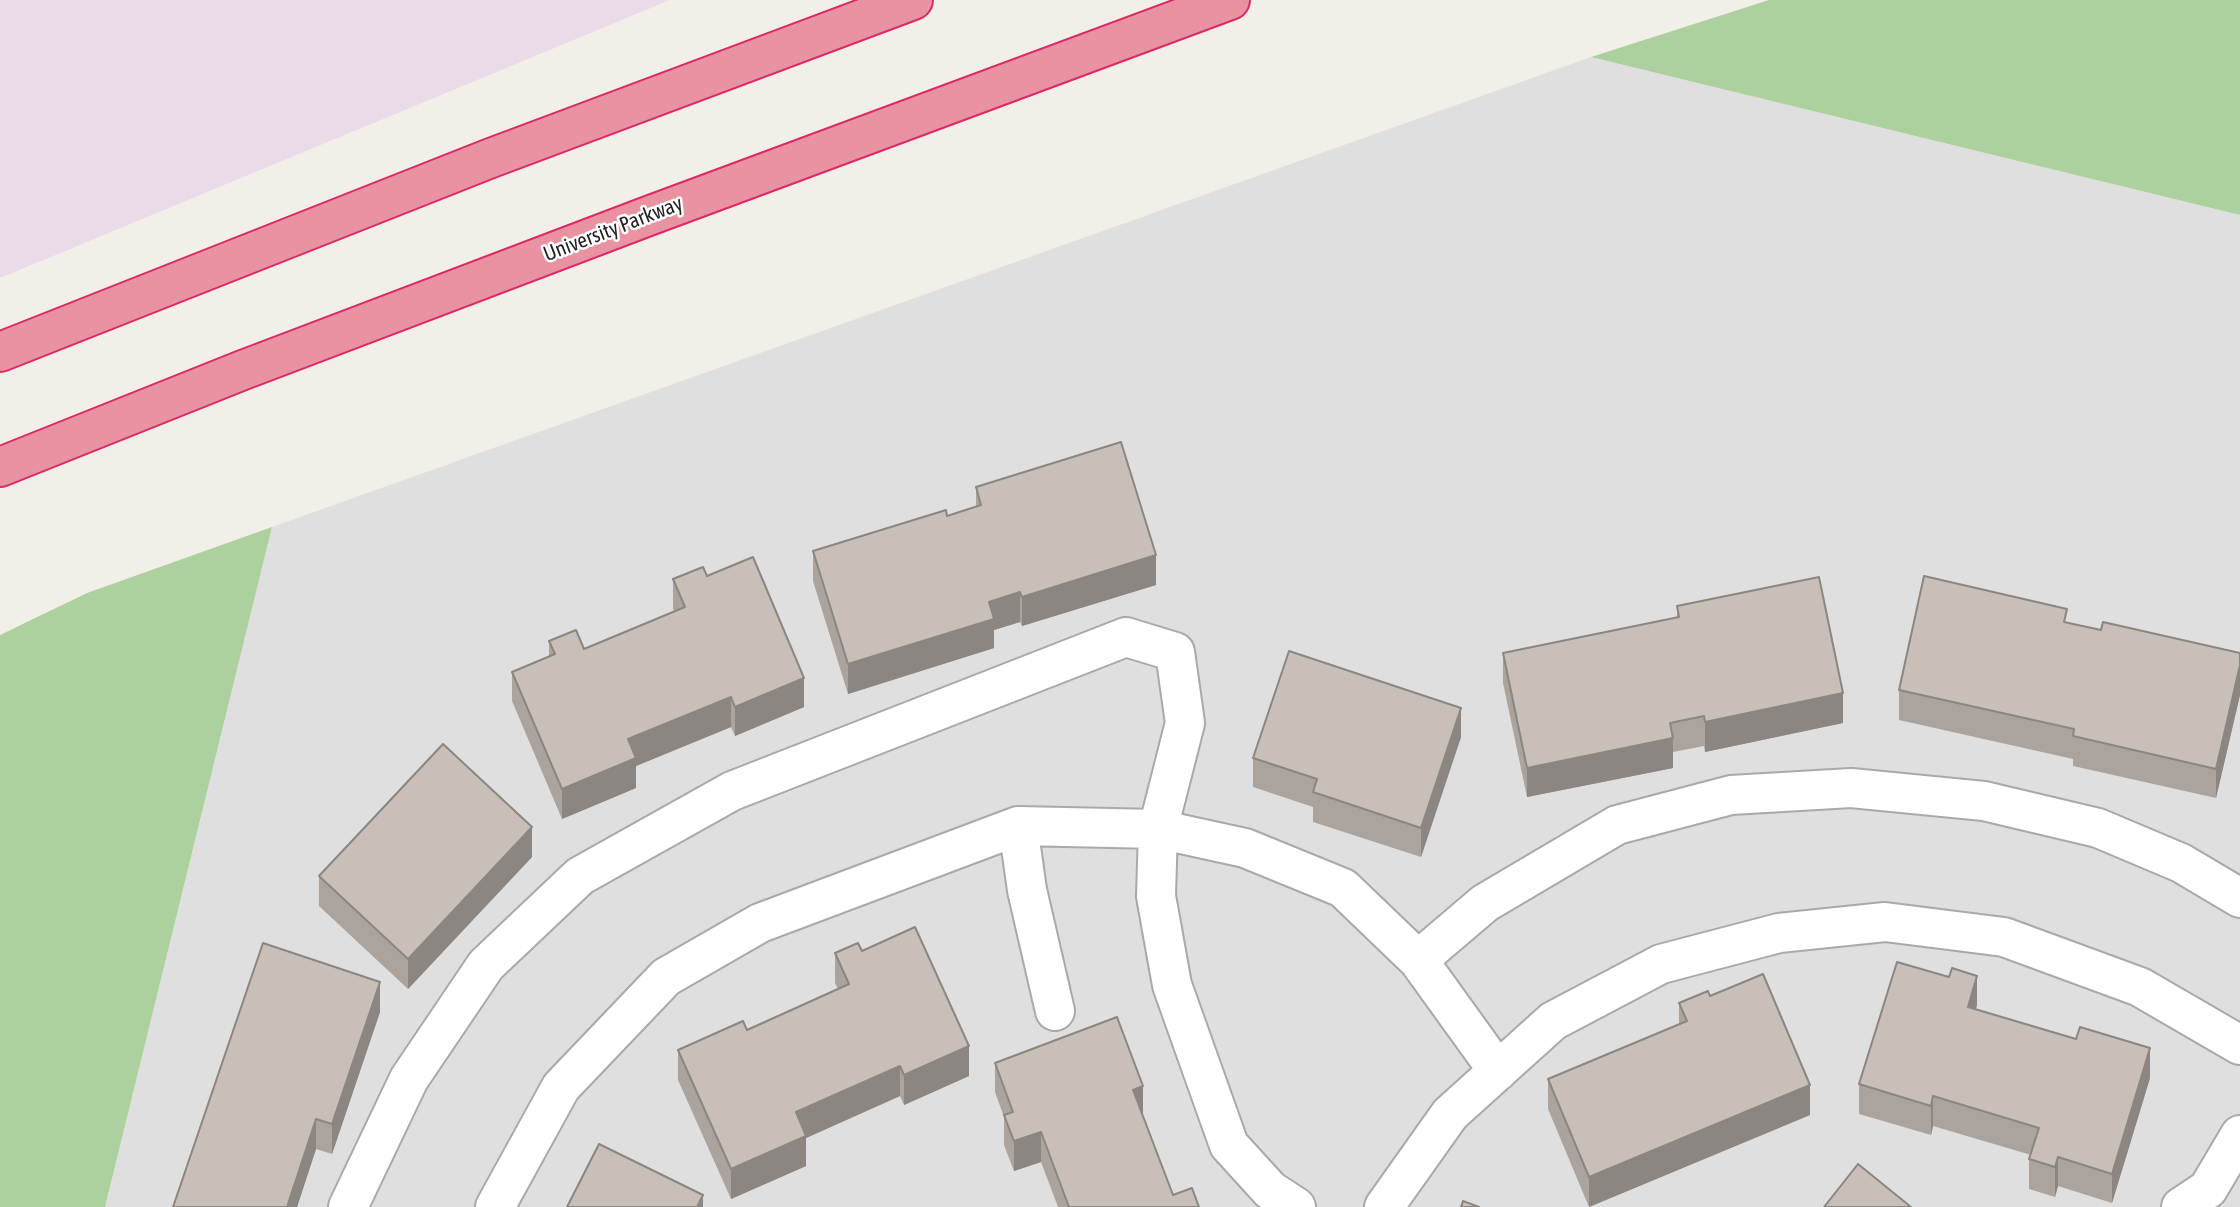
<!DOCTYPE html>
<style>
body{margin:0}
canvas{display:block;background:#f2efe9}
</style>
<canvas width="2240" height="1207"></canvas>
<script>
const g = document.querySelector('canvas').getContext('2d');
g.lineJoin = 'round';
function paint(path, color) { g.fillStyle = color; g.fill(path, 'evenodd'); }
const shape = rows => new Path2D(rows.map(r => 'M' + r).join(''));
function strokePath(path, color, width, dash) { g.strokeStyle = color; g.lineWidth = width; g.lineCap = dash ? 'butt' : 'round'; g.setLineDash(dash || []); g.stroke(path); }
function write(font, color, halo, rows, align = 'center') {
  g.font = font + ' "Asap Condensed",sans-serif'; g.lineWidth = 5; g.setLineDash([]); g.textBaseline = 'middle'; g.strokeStyle = halo; g.fillStyle = color; for (const [text, x, y, turn = 0] of rows) {
    g.save(); g.translate(x, y); g.rotate((+turn || 0) * Math.PI / 180); g.textAlign = isNaN(turn) ? turn : align; if (halo) g.strokeText(text, 0, 0); g.fillText(text, 0, 0); g.restore();
  }
}
paint(shape([
 [1591,57,2240,215,2240,1207,105,1207,272,527]
]), '#e0dfdf');
paint(shape([
 [0,0,670,0,0,278]
]), '#ebdbe8');
paint(shape([
 [1769,0,2240,0,2240,215,1591,57],
 [272,527,105,1207,0,1207,0,635,87,593]
]), '#add19e');
const minor = shape([
 [1018,826,1027,890,1055,1011],
 [1498,1071,1418,960,1485,903,1617,825,1731,795,1851,788,1984,801,2098,828,2181,863,2240,898],
 [348,1207,409,1079,486,965,580,876,732,791,1126,637,1175,652,1185,723,1158,829,1018,826,760,923,666,977,561,1087,495,1207],
 [1296,1207,1270,1190,1229,1145,1172,985,1156,896,1158,829,1245,848,1343,888,1418,960],
 [1384,1207,1450,1114,1553,1021,1661,964,1779,933,1885,922,2004,937,2140,987,2240,1045],
 [2181,1207,2208,1189,2240,1135]
]);
const motorway = shape([
 [0,352,491,158,913,0],
 [0,467,243,370,651,215,1230,0]
]);
strokePath(minor, '#a9a9a9', 42);
strokePath(motorway, '#dc2a67', 42);
strokePath(minor, '#fff', 38);
strokePath(motorway, '#e892a2', 38);
paint(shape([
 [976,487,1156,585,1022,626,1020,622,994,630,994,648,848,694,813,581,813,551,947,516,976,507],
 [707,576,804,707,735,736,731,727,636,766,636,788,562,819,512,701,512,672,549,656,549,641,584,649,674,611,673,609,673,579],
 [1677,606,1843,723,1705,752,1704,746,1673,752,1673,768,1527,797,1503,683,1503,653,1677,618],
 [2067,622,2101,630,2240,653,2240,695,2216,798,2073,766,2073,759,1899,720,1899,690],
 [1461,737,1421,857,1313,822,1313,807,1253,787,1253,758],
 [532,857,408,989,319,906,319,876],
 [862,951,969,1076,904,1105,900,1096,806,1138,806,1166,731,1199,678,1080,678,1050,747,1030,838,989,835,983,835,953],
 [1710,996,1810,1115,1589,1207,1548,1109,1548,1079,1679,1024,1679,1003],
 [1977,1005,1976,1009,2150,1078,2112,1203,2058,1186,2055,1197,2029,1189,2029,1159,2031,1155,1933,1126,1931,1135,1859,1114,1859,1084],
 [380,1012,332,1154,316,1149,297,1207,173,1207],
 [995,1063,1143,1116,1173,1195,1199,1207,1058,1207,1041,1162,1014,1171,1004,1145,1004,1117,995,1092]
]), '#aba49e');
paint(shape([
 [1156,555,1156,585,1022,626,1022,597],
 [1020,592,1020,622,994,630,994,648,848,694,848,664,989,602],
 [2240,665,2240,695,2216,798,2216,769],
 [804,678,804,707,735,736,735,707],
 [1843,693,1843,723,1705,752,1705,722],
 [731,697,731,727,636,766,636,788,562,819,562,789,628,739],
 [1461,708,1461,737,1421,857,1421,828],
 [1673,738,1673,768,1527,797,1527,768],
 [532,827,532,857,408,989,408,959],
 [1977,976,1977,1005,1968,1037,1968,1007],
 [380,982,380,1012,332,1154,332,1124],
 [969,1046,969,1076,904,1105,904,1075],
 [2150,1048,2150,1078,2112,1203,2112,1174],
 [900,1066,900,1096,806,1138,806,1166,731,1199,731,1169,796,1112],
 [1810,1085,1810,1115,1589,1207,1589,1177],
 [1143,1086,1143,1116,1133,1090],
 [1933,1096,1933,1126,1931,1135,1931,1106],
 [316,1119,316,1149,297,1207,287,1207],
 [1041,1132,1041,1162,1014,1171,1014,1141],
 [2058,1157,2058,1186,2055,1197,2055,1167],
 [703,1195,703,1207,697,1207]
]), '#8b8681');
const building = shape([
 [1121,442,1156,555,1022,597,1020,592,989,602,994,619,848,664,813,551,946,510,947,516,981,505,976,487,1121,442],
 [753,557,804,678,735,707,731,697,628,739,636,758,562,789,512,672,555,654,549,641,576,630,584,649,685,607,673,579,703,567,707,576,753,557],
 [1924,576,2067,609,2064,622,2101,630,2103,622,2240,653,2240,665,2216,769,2073,736,2074,729,1899,690,1924,576],
 [1819,577,1843,693,1705,722,1704,716,1670,723,1673,738,1527,768,1503,653,1679,617,1677,606,1819,577],
 [1289,651,1461,708,1421,828,1313,792,1317,779,1253,758,1289,651],
 [443,744,532,827,408,959,319,876,443,744],
 [915,927,969,1046,904,1075,900,1066,796,1112,806,1136,731,1169,678,1050,743,1021,747,1030,849,984,835,953,858,943,862,951,915,927],
 [263,943,380,982,332,1124,316,1119,287,1207,173,1207,263,943],
 [1897,962,1949,977,1952,968,1977,976,1968,1007,2076,1039,2080,1027,2150,1048,2112,1174,2058,1157,2055,1167,2029,1159,2039,1128,1933,1096,1931,1106,1859,1084,1897,962],
 [1763,974,1810,1085,1589,1177,1548,1079,1687,1021,1679,1003,1708,991,1710,996,1763,974],
 [1117,1017,1143,1086,1133,1090,1173,1195,1192,1188,1199,1207,1069,1207,1041,1132,1014,1141,1004,1115,1013,1112,995,1063,1117,1017],
 [599,1144,703,1195,697,1207,567,1207,599,1144],
 [1858,1164,1911,1207,1824,1207,1858,1164],
 [1463,1201,1479,1207,1461,1207,1463,1201]
]);
paint(building, '#c7bfb8');
strokePath(building, '#8b8681', 2);
write('21px', '#222', '#fff', [
 ["University Parkway",613,229,-21]
]);
</script>
